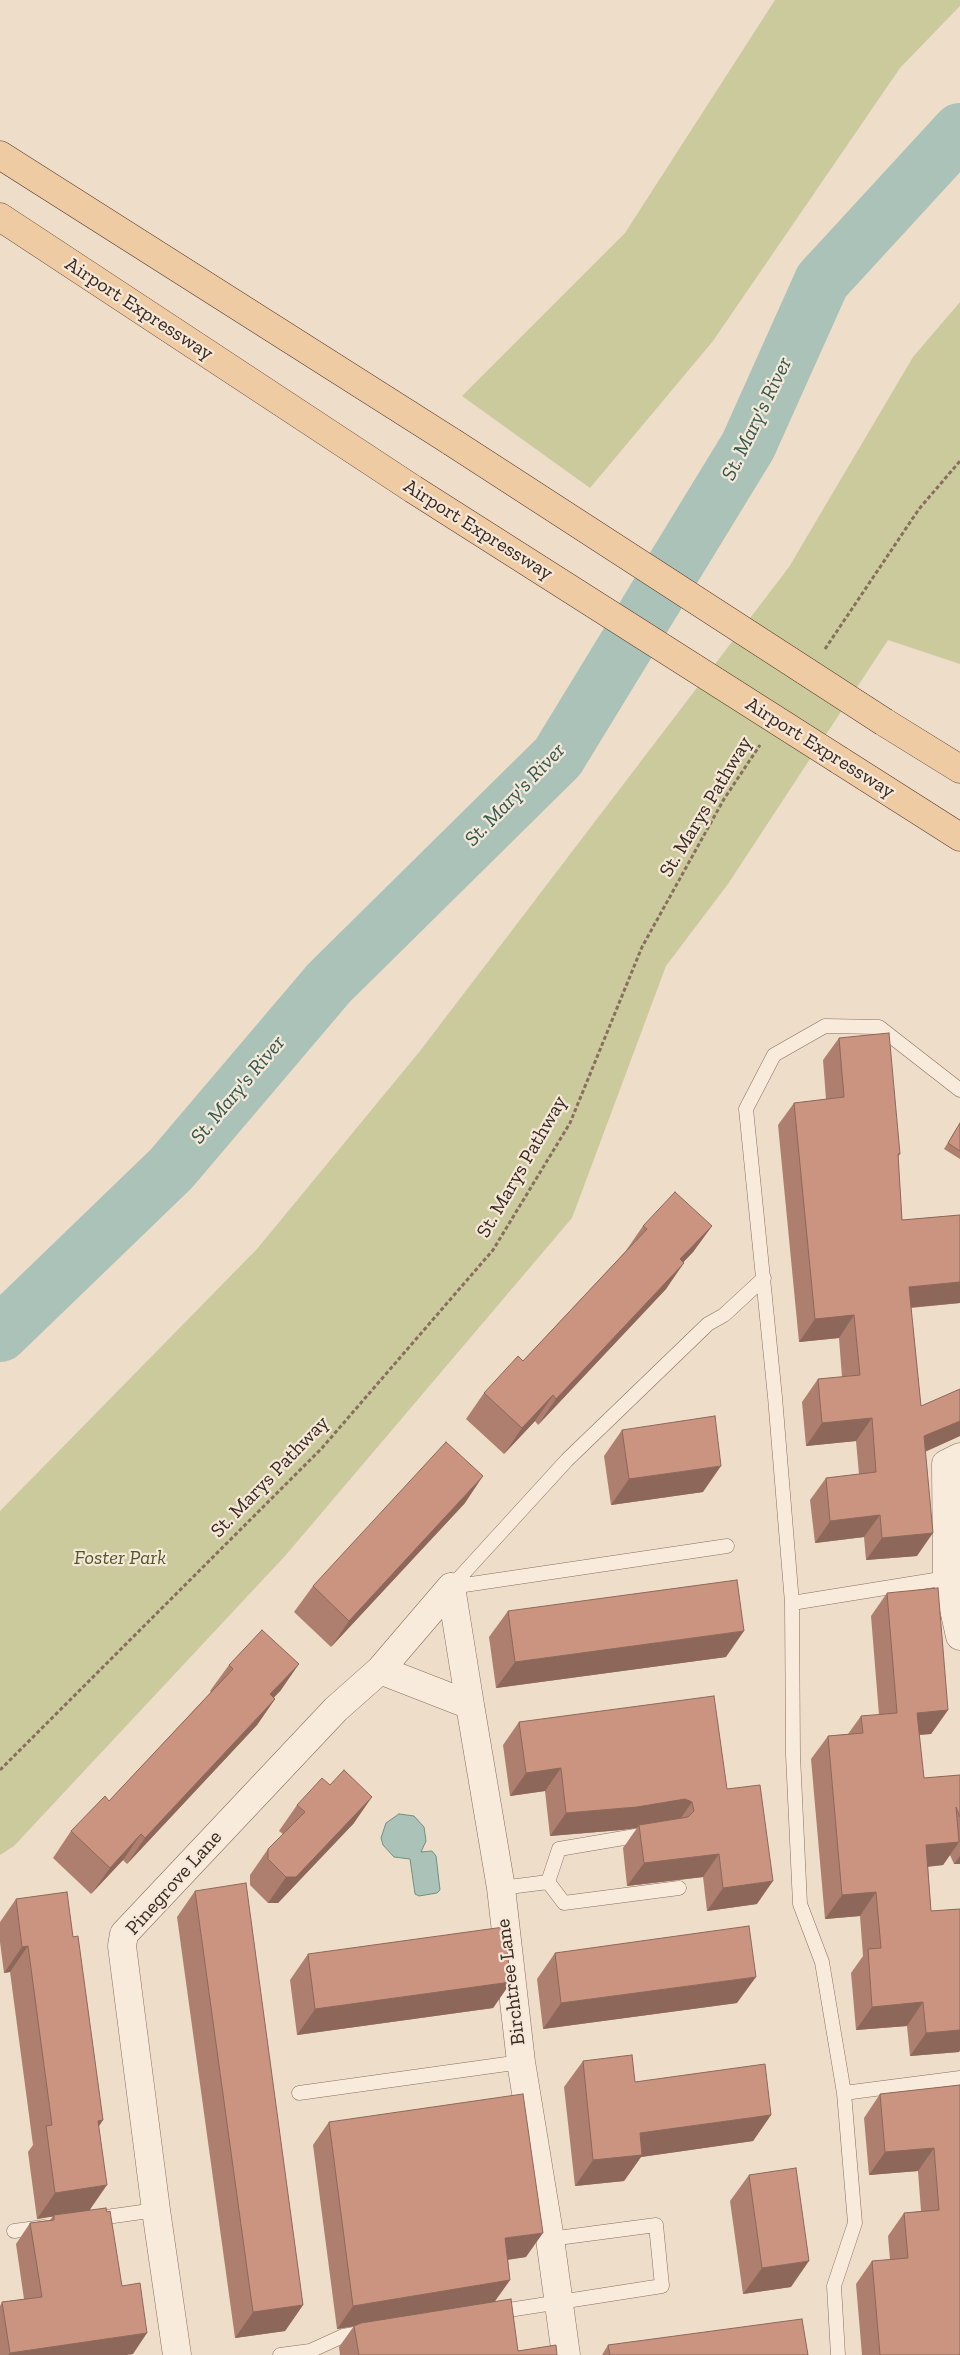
<!DOCTYPE html>
<style>
body{margin:0}
canvas{display:block;background:#edddc9}
</style>
<canvas width="960" height="2355"></canvas>
<script>
const g = document.querySelector('canvas').getContext('2d');
g.lineJoin = 'round';
function paint(path, color) { g.fillStyle = color; g.fill(path, 'evenodd'); }
const shape = rows => new Path2D(rows.map(r => 'M' + r).join(''));
function strokePath(path, color, width, dash) { g.strokeStyle = color; g.lineWidth = width; g.lineCap = dash ? 'butt' : 'round'; g.setLineDash(dash || []); g.stroke(path); }
function write(font, color, halo, rows, align = 'center') {
  g.font = font + ' "Zilla Slab",serif'; g.lineWidth = 4.5; g.setLineDash([]); g.textBaseline = 'middle'; g.strokeStyle = halo; g.fillStyle = color; for (const [text, x, y, turn = 0] of rows) {
    g.save(); g.translate(x, y); g.rotate((+turn || 0) * Math.PI / 180); g.textAlign = isNaN(turn) ? turn : align; if (halo) g.strokeText(text, 0, 0); g.fillText(text, 0, 0); g.restore();
  }
}
paint(shape([
 [775,0,960,0,960,6,900,68,713,341,590,488,462,396,625,233],
 [960,302,960,664,888,640,728,884,666,966,572,1218,285,1556,14,1846,0,1855,0,1511,257,1249,420,1051,789,567,913,357]
]), '#cbca9d');
const water = shape([
 [399,1814,414,1816,424,1827,426,1841,421,1852,432,1851,436,1856,440,1890,437,1893,419,1896,415,1894,410,1859,394,1857,383,1845,381,1838,386,1823,399,1814]
]);
paint(water, '#aac2b7');
strokePath(water, '#709083', 1);
strokePath(shape([
 [0,1334,171,1169,329,983,558,757,748,446,822,281,960,131]
]), '#aac2b7', 56);
const lane = shape([
 [451,1587,567,1460,708,1324,724,1315,764,1278],
 [451,1587,727,1546],
 [792,1603,947,1578],
 [548,1882,559,1849,647,1834],
 [501,1888,548,1882,564,1903,679,1888],
 [299,2093,521,2062],
 [844,2093,960,2078],
 [92,2219,156,2210],
 [14,2231,44,2227],
 [496,2312,662,2286,656,2225,550,2239],
 [280,2355,310,2351,343,2336,366,2332],
 [838,2355,834,2286,855,2223,844,2093,822,1962,800,1904,793,1755,792,1603,775,1397,746,1109,774,1055,825,1026,879,1027,960,1090]
]);
const street = shape([
 [960,1457,946,1464,947,1578,960,1636],
 [451,1587,470,1705],
 [380,1670,470,1705,501,1888,521,2062,550,2239,566,2355],
 [177,2355,156,2210,122,1946,124,1934,336,1709,380,1670,451,1587]
]);
const primary = shape([
 [0,155,452,442],
 [0,217,413,489],
 [884,722,960,769],
 [839,760,960,837]
]);
strokePath(lane, '#896e5e', 15);
strokePath(street, '#896e5e', 29);
strokePath(primary, '#573e32', 29);
strokePath(shape([
 [825,649,919,509,960,461],
 [0,1770,322,1448,493,1250,570,1123,642,947,724,799,760,745]
]), '#896e5e', 3, [4, 2.5]);
strokePath(lane, '#f8ebdc', 14);
strokePath(street, '#f8ebdc', 28);
strokePath(primary, '#eecba3', 28);
const primaryBridge = shape([
 [452,442,884,722],
 [413,489,839,760]
]);
strokePath(primaryBridge, '#573e32', 29, []);
strokePath(primaryBridge, '#eecba3', 28);
paint(shape([
 [839,1038,900,1154,898,1157,902,1220,960,1215,960,1303,911,1308,921,1406,960,1436,925,1452,917,1556,866,1560,864,1537,815,1543,810,1500,826,1478,859,1474,856,1441,806,1446,802,1402,818,1379,842,1377,839,1338,799,1342,778,1125,794,1103,826,1099,823,1060],
 [960,1123,960,1159,944,1149],
 [643,1226,712,1226,693,1252,683,1262,666,1289,538,1425,535,1421,504,1454,466,1419,484,1393,523,1361,625,1252],
 [622,1430,703,1492,611,1505,604,1456],
 [465,1503,331,1647,294,1612,313,1586],
 [887,1593,948,1710,931,1734,919,1735,924,1778,960,1775,960,1864,954,1864,950,1855,943,1865,928,1867,931,1911,960,1909,960,2050,959,2052,910,2056,907,2026,856,2030,851,1973,863,1956,860,1916,825,1919,811,1759,828,1736,848,1734,861,1716,879,1715,871,1616],
 [508,1611,726,1657,496,1688,489,1637],
 [229,1665,281,1690,274,1697,275,1699,257,1725,127,1864,123,1860,91,1894,53,1858,71,1831,109,1801,211,1692,210,1691],
 [519,1722,727,1789,757,1904,707,1911,703,1877,627,1886,623,1848,637,1828,621,1830,550,1836,545,1791,510,1796,503,1745],
 [297,1805,354,1823,278,1903,268,1903,250,1885,250,1875,268,1849,283,1834,279,1831],
 [195,1891,303,2305,285,2331,235,2338,177,1917],
 [16,1899,73,1937,103,2120,99,2126,90,2210,133,2354,126,2355,0,2355,0,2306,2,2302,24,2299,16,2244,30,2223,50,2220,53,2216,37,2219,28,2152,33,2145,10,1972,4,1973,0,1942,0,1922],
 [555,1953,737,2003,543,2029,537,1979],
 [308,1954,511,1982,493,2008,297,2035,290,1980],
 [583,2061,635,2082,771,2115,753,2141,641,2157,624,2181,575,2186,564,2087],
 [960,2085,960,2355,862,2355,856,2284,872,2261,890,2260,888,2236,904,2213,921,2211,918,2171,869,2175,864,2118,880,2094],
 [329,2122,526,2257,508,2260,510,2280,494,2302,518,2351,557,2355,340,2355,339,2347,354,2326,337,2329,313,2145],
 [749,2175,791,2287,743,2294,730,2201],
 [608,2345,808,2355,602,2355]
]), '#ae7f6f');
paint(shape([
 [712,1226,693,1252,662,1285,680,1259],
 [684,1263,666,1289,538,1425,556,1399],
 [960,1282,960,1303,893,1309,909,1287],
 [854,1315,839,1338,799,1342,815,1319],
 [553,1395,535,1421,504,1454,522,1428],
 [872,1418,856,1441,806,1446,822,1423],
 [960,1421,960,1436,908,1459,924,1436],
 [721,1466,703,1492,611,1505,629,1479],
 [483,1476,465,1503,331,1647,349,1621],
 [880,1515,864,1537,815,1543,830,1521],
 [933,1533,917,1556,866,1560,882,1538],
 [744,1631,726,1657,496,1688,515,1662],
 [299,1664,281,1690,252,1721,270,1694],
 [275,1699,257,1725,127,1864,145,1838],
 [948,1710,931,1734,900,1736,917,1713],
 [561,1768,545,1791,510,1796,526,1773],
 [372,1797,354,1823,278,1903,268,1903,286,1877],
 [685,1799,692,1802,676,1825,639,1825,637,1828,621,1830,550,1836,566,1813],
 [141,1834,123,1860,91,1894,110,1868],
 [959,1842,943,1865,909,1868,926,1845],
 [719,1854,703,1877,627,1886,644,1863],
 [960,1856,960,1864,954,1864],
 [773,1881,757,1904,707,1911,723,1888],
 [876,1892,860,1916,825,1919,842,1895],
 [28,1946,10,1972,4,1973,22,1947],
 [756,1977,737,2003,543,2029,561,2003],
 [511,1982,493,2008,297,2035,315,2009],
 [923,2002,907,2026,856,2030,872,2007],
 [960,2030,960,2050,959,2052,910,2056,926,2033],
 [771,2115,753,2141,641,2157,624,2181,575,2186,593,2160,640,2133],
 [103,2120,85,2146,98,2121],
 [934,2148,918,2171,869,2175,885,2152],
 [107,2185,89,2211,37,2219,55,2193],
 [543,2233,526,2257,488,2262,505,2238],
 [809,2261,791,2287,743,2294,762,2268],
 [510,2280,493,2304,337,2329,353,2306],
 [303,2305,285,2331,235,2338,253,2312],
 [147,2333,133,2354,126,2355,8,2355,10,2353]
]), '#8d685a');
const building = shape([
 [889,1033,900,1154,898,1154,902,1220,960,1215,960,1282,909,1287,921,1406,960,1389,960,1421,924,1436,933,1533,882,1538,880,1515,830,1521,826,1478,876,1472,872,1418,822,1423,818,1379,860,1375,854,1315,815,1319,794,1103,844,1097,839,1038,889,1033],
 [960,1123,960,1151,948,1143,960,1123],
 [675,1192,712,1226,680,1259,684,1263,556,1399,553,1395,522,1428,484,1393,518,1356,523,1361,647,1229,643,1226,675,1192],
 [715,1416,721,1466,629,1479,622,1430,715,1416],
 [446,1442,483,1476,349,1621,313,1586,446,1442],
 [737,1580,744,1631,515,1662,508,1611,737,1580],
 [938,1588,948,1710,917,1713,924,1778,960,1775,960,1817,956,1807,959,1842,926,1845,931,1911,960,1909,960,2030,926,2033,923,2002,872,2007,868,1949,881,1948,876,1892,842,1895,828,1736,863,1733,861,1716,897,1713,887,1593,938,1588],
 [262,1630,299,1664,270,1694,275,1699,145,1838,141,1834,110,1868,71,1831,105,1796,109,1801,233,1669,229,1665,262,1630],
 [714,1696,727,1789,760,1785,773,1881,723,1888,719,1854,644,1863,639,1825,688,1817,694,1811,692,1802,685,1799,637,1807,566,1813,561,1768,526,1773,519,1722,714,1696],
 [344,1770,372,1797,296,1877,286,1877,268,1859,268,1849,305,1812,297,1805,322,1778,330,1785,344,1770],
 [246,1883,303,2305,253,2312,195,1891,246,1883],
 [67,1892,73,1937,78,1936,103,2120,98,2121,107,2185,55,2193,46,2126,52,2125,28,1946,22,1947,16,1899,67,1892],
 [749,1926,756,1977,561,2003,555,1953,749,1926],
 [504,1927,511,1982,315,2009,308,1954,504,1927],
 [632,2055,635,2082,765,2064,771,2115,640,2133,642,2155,593,2160,583,2061,632,2055],
 [960,2085,960,2355,880,2355,872,2261,908,2258,904,2213,939,2210,934,2148,885,2152,880,2094,960,2085],
 [523,2094,543,2233,505,2238,510,2280,353,2306,329,2122,523,2094],
 [796,2168,809,2261,762,2268,749,2175,796,2168],
 [106,2208,107,2212,110,2211,122,2286,140,2283,147,2333,10,2353,2,2302,42,2297,30,2223,54,2220,54,2215,106,2208],
 [511,2299,518,2351,556,2345,557,2355,359,2355,354,2326,361,2323,511,2299],
 [802,2319,808,2355,610,2355,608,2345,802,2319]
]);
paint(building, '#ca9481');
strokePath(building, '#8d685a', 1);
write('20px', '#3a2921', '#f5e8d8', [
 ["Airport Expressway",139,309,33],
 ["Airport Expressway",478,530,32],
 ["Airport Expressway",820,748,32],
 ["St. Marys Pathway",706,807,-59],
 ["St. Marys Pathway",522,1167,-60],
 ["St. Marys Pathway",270,1477,-46],
 ["Pinegrove Lane",174,1883,-48],
 ["Birchtree Lane",511,1982,-97]
]);
write('italic 20px', '#515628', '#f5e8d8', [
 ["Foster Park",120,1558]
]);
write('italic 21px', '#315950', '#f5e8d8', [
 ["St. Mary's River",757,419,-64],
 ["St. Mary's River",515,795,-46],
 ["St. Mary's River",238,1090,-50]
]);
</script>
